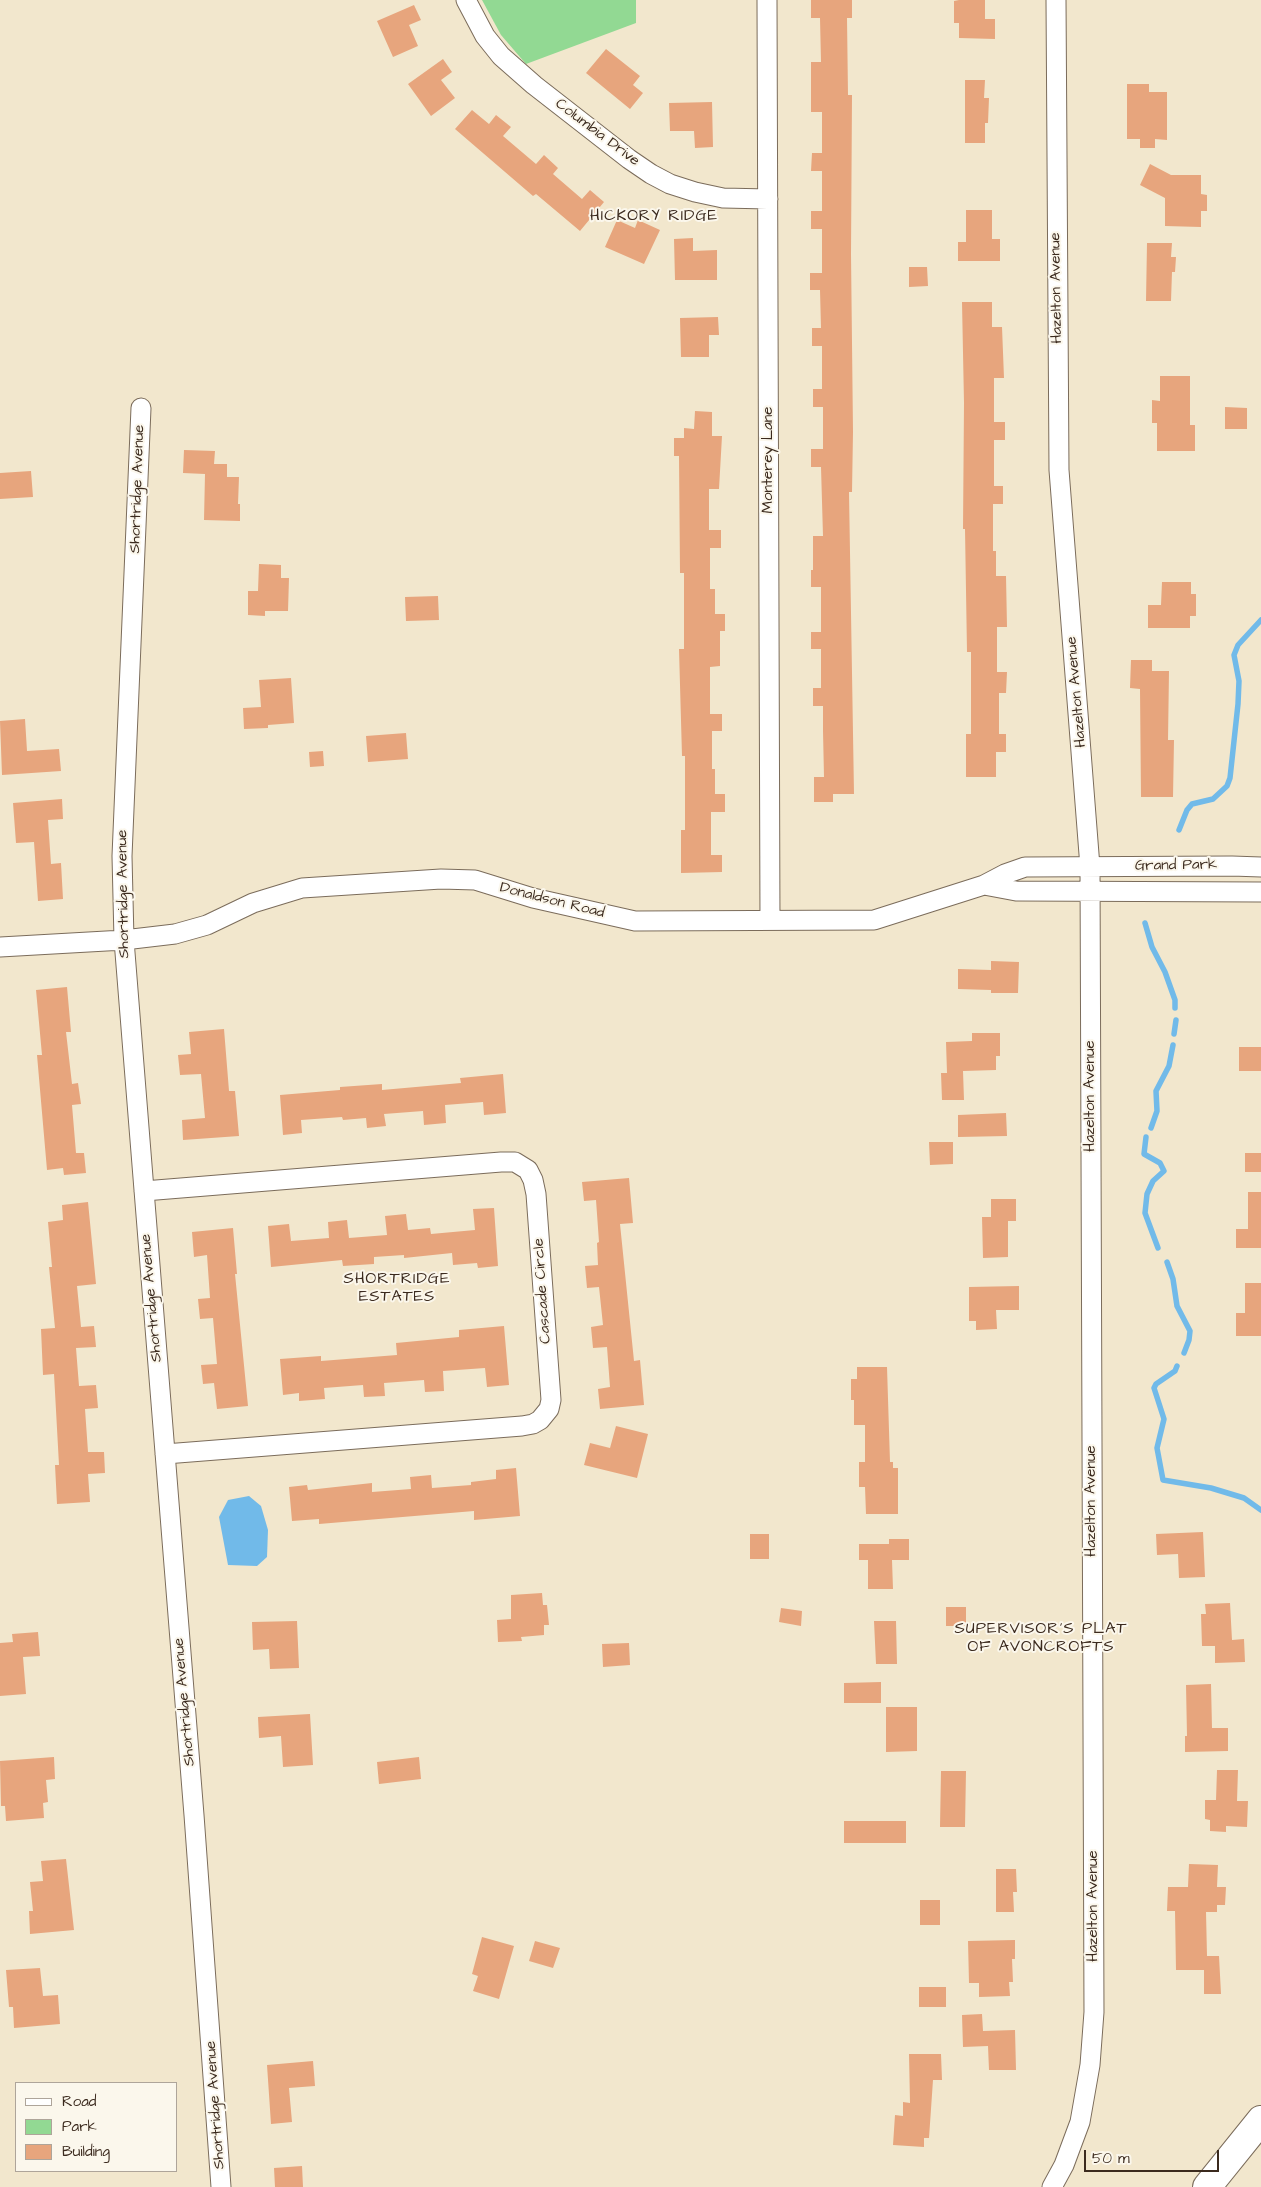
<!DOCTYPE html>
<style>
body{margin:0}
#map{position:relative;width:1261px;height:2187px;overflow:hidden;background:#f2e7cd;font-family:"Architects Daughter",sans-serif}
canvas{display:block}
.legend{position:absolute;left:15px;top:2082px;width:162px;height:90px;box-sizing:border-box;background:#fbf7ec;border:1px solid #aea59a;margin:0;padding:6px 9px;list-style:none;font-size:15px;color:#3b2a1e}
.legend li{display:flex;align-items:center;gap:10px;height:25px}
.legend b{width:25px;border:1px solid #aea59a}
.scale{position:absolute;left:1084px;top:2150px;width:135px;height:22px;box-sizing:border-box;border:2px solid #3b2a1e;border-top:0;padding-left:6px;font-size:15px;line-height:18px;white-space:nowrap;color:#3b2a1e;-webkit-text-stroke:4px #fbf7ec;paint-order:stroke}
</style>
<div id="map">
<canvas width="1261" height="2187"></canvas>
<ul class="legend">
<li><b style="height:6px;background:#fff"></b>Road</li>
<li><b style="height:14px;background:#92d993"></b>Park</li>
<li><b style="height:14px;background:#e7a57d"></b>Building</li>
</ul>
<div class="scale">50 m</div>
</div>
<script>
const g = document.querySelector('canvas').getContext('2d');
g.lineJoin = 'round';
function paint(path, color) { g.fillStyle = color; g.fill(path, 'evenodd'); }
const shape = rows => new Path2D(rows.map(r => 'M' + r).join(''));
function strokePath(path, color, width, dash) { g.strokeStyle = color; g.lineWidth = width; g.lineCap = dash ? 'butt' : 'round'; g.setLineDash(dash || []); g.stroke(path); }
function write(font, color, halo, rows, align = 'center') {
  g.font = font + ' "Architects Daughter",sans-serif'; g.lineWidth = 4; g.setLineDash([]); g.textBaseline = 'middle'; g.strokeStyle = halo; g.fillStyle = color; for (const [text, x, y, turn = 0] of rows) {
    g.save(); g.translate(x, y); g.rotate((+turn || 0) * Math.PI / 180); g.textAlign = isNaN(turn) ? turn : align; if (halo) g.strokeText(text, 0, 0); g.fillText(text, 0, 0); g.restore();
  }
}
paint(shape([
 [482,0,636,0,636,23,526,64,501,35]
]), '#92d993');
paint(shape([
 [249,1496,261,1506,268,1530,267,1557,257,1566,228,1565,219,1517,228,1500]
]), '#71bae9');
strokePath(shape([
 [1179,830,1187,810,1192,804,1213,799,1227,786,1230,778,1238,704,1239,681,1234,655,1238,645,1261,620],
 [1145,923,1152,947,1165,972,1175,1000,1175,1008],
 [1174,1034,1176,1020],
 [1151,1128,1157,1111,1156,1091,1169,1066,1173,1045],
 [1146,1137,1144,1154,1160,1163,1164,1171,1153,1181,1147,1194,1145,1213,1158,1248],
 [1167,1262,1173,1279,1177,1306,1190,1331,1189,1340,1184,1353],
 [1177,1366,1175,1371,1156,1384,1154,1388,1164,1419,1157,1448,1163,1480,1211,1488,1244,1498,1261,1510]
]), '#71bae9', 5.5);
paint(shape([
 [811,0,852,0,852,18,847,18,848,95,852,95,851,254,853,432,852,492,849,492,854,794,833,794,833,802,814,802,814,777,824,777,823,731,823,706,813,706,813,688,821,688,821,649,811,649,811,632,821,632,821,587,811,587,811,570,813,570,813,536,823,536,821,467,811,467,811,449,823,449,823,407,813,407,813,389,822,389,822,346,812,346,812,328,821,328,820,290,810,290,810,273,822,273,822,229,811,229,811,211,822,211,822,171,811,171,812,153,822,153,822,112,811,112,811,62,821,62,820,18,811,18],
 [959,0,985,0,985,19,995,19,995,39,959,38,959,23,954,23,954,1],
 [414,5,421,20,409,25,418,46,393,57,377,21],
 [606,49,640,76,633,85,643,93,630,109,586,73],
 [443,59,452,72,441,80,455,98,431,116,408,84],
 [965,80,985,80,984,98,989,98,988,123,985,123,985,143,965,143],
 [1127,84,1149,84,1149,92,1167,92,1167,140,1155,139,1155,148,1140,148,1140,139,1127,139],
 [712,102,713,147,695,148,694,131,670,131,669,103],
 [472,110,489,124,496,115,511,127,503,136,536,164,544,155,558,168,553,174,582,199,590,190,604,202,580,231,536,194,533,196,455,129],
 [1150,164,1171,175,1201,175,1201,194,1207,195,1207,211,1201,211,1201,227,1165,226,1165,198,1140,185],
 [966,210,992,210,992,239,1000,239,1000,261,958,261,958,242,966,242],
 [617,220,635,228,638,220,660,230,644,264,605,247],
 [693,238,693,251,717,250,717,280,675,280,674,239],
 [1147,243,1172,243,1171,257,1176,257,1175,272,1172,272,1171,301,1146,301],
 [909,267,927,267,928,286,909,287],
 [962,302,992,302,992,327,1002,327,1004,378,994,378,994,422,1005,422,1005,440,994,440,994,486,1003,486,1003,504,993,504,993,551,996,551,996,576,1006,576,1007,627,997,627,997,672,1007,672,1006,693,999,693,999,734,1006,734,1006,752,996,752,996,777,966,777,966,734,971,734,971,652,967,652,965,529,963,529,964,403],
 [718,317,719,335,709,335,709,357,681,357,680,318],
 [1160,376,1190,376,1190,425,1195,425,1195,451,1157,451,1157,423,1152,423,1152,400,1160,401],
 [1225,407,1247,408,1247,429,1225,429],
 [695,411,712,412,712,436,722,436,719,489,709,489,709,530,721,530,721,548,710,548,710,589,715,589,715,614,725,614,725,631,720,631,720,666,710,667,710,714,722,714,722,731,712,731,712,769,715,769,715,794,725,794,725,812,711,812,711,855,722,855,722,872,681,873,681,830,685,830,685,756,682,756,679,649,684,649,684,573,680,573,679,456,674,456,674,438,684,438,684,428,694,429],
 [184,450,215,451,214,464,227,464,227,477,239,477,238,504,240,504,240,521,204,520,205,474,183,473],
 [31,471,33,497,0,499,0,473],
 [259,564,281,565,281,578,289,578,288,611,265,611,265,616,248,615,248,591,258,591],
 [1162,582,1191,582,1191,594,1196,594,1196,616,1190,616,1190,628,1148,628,1148,605,1161,605],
 [438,596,439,620,406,621,405,597],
 [1131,660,1152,660,1152,671,1169,671,1168,740,1174,740,1173,797,1141,797,1140,689,1130,688],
 [291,678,294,723,268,725,268,728,244,729,243,708,261,707,259,680],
 [25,719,27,751,59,749,61,771,2,775,0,721],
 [406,733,408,759,368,762,366,736],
 [323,751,324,766,310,767,309,752],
 [62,799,63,819,48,820,51,864,61,863,63,899,38,901,34,842,16,843,13,803],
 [991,961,1019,962,1018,993,991,993,991,990,958,989,958,969,991,970],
 [67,987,71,1032,66,1032,72,1084,78,1083,81,1104,72,1105,76,1153,84,1153,86,1173,64,1175,63,1168,47,1170,37,1055,42,1055,36,990],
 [224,1029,229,1091,235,1091,239,1136,183,1140,182,1120,205,1118,201,1074,180,1075,178,1055,191,1054,189,1032],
 [972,1033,1000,1033,1000,1056,996,1056,996,1070,963,1071,964,1100,942,1100,941,1073,947,1073,946,1042,972,1041],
 [1239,1047,1261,1047,1261,1071,1239,1071],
 [503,1074,506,1113,484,1115,483,1102,445,1105,446,1123,424,1125,423,1111,384,1114,386,1126,367,1128,366,1118,343,1120,342,1117,301,1120,302,1133,283,1135,280,1095,340,1090,340,1087,382,1084,382,1090,461,1083,460,1078],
 [1006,1113,1007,1136,958,1137,958,1115],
 [929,1142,953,1142,953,1164,930,1165],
 [1245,1153,1261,1153,1261,1172,1245,1172],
 [629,1178,633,1223,620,1224,634,1361,640,1360,644,1405,600,1409,598,1389,610,1387,607,1347,593,1348,591,1327,603,1325,599,1287,587,1288,585,1266,598,1265,597,1243,599,1242,596,1200,584,1201,582,1182],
 [1248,1192,1261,1192,1261,1248,1236,1248,1236,1229,1248,1229],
 [991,1199,1016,1199,1016,1221,1008,1221,1008,1257,983,1258,982,1217,991,1217],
 [88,1202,96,1284,77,1286,81,1327,94,1326,96,1347,76,1348,79,1386,96,1385,98,1408,85,1409,88,1452,104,1452,105,1473,88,1474,90,1502,57,1504,55,1465,59,1465,54,1374,43,1375,41,1329,55,1328,49,1267,52,1267,48,1222,63,1220,62,1205],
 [494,1208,498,1266,478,1268,477,1263,453,1265,452,1253,404,1258,404,1255,374,1257,374,1264,343,1266,342,1260,271,1267,268,1226,289,1224,291,1241,329,1238,328,1222,347,1220,349,1238,387,1235,385,1216,406,1214,408,1230,430,1228,431,1234,475,1230,473,1209],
 [233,1228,237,1274,235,1274,248,1406,217,1409,214,1383,203,1384,201,1365,217,1364,213,1318,200,1319,198,1299,210,1298,207,1255,194,1257,192,1232],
 [1245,1283,1261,1283,1261,1336,1236,1336,1236,1313,1245,1313],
 [1019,1286,1019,1310,996,1310,997,1329,976,1330,976,1321,969,1321,969,1287],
 [504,1326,509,1385,487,1387,485,1368,443,1371,444,1391,425,1392,424,1380,384,1383,385,1396,364,1397,363,1385,324,1388,325,1399,299,1401,299,1393,283,1395,280,1359,321,1356,321,1361,397,1355,396,1343,459,1337,459,1330],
 [857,1367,887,1367,890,1462,893,1462,893,1468,898,1468,898,1514,866,1514,865,1487,859,1487,859,1462,865,1462,865,1425,854,1425,854,1400,851,1400,851,1379,857,1379],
 [616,1426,648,1434,637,1478,584,1465,590,1443,610,1448],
 [516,1468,520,1516,474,1520,474,1511,319,1524,319,1519,292,1521,289,1487,307,1485,308,1490,372,1483,372,1492,411,1489,410,1477,431,1475,432,1488,471,1485,471,1482,496,1479,496,1470],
 [1203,1532,1205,1577,1179,1578,1178,1554,1157,1555,1156,1534],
 [750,1534,769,1534,769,1559,750,1559],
 [889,1539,909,1539,909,1560,892,1560,893,1589,868,1589,868,1560,859,1560,859,1544,889,1544],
 [542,1593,543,1605,547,1605,549,1625,544,1625,544,1635,521,1637,522,1641,498,1642,497,1620,511,1619,511,1595],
 [1230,1603,1232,1640,1244,1639,1245,1662,1215,1663,1215,1646,1202,1646,1201,1614,1206,1614,1205,1604],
 [946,1607,966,1607,966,1626,946,1626],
 [781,1608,802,1611,801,1626,779,1622],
 [297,1621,299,1668,270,1669,269,1649,253,1650,252,1622],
 [874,1621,896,1621,897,1664,876,1664],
 [38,1632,40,1656,23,1657,26,1694,0,1696,0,1643,13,1642,12,1634],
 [629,1643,630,1665,603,1667,602,1644],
 [881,1682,881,1703,844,1703,844,1683],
 [1211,1684,1212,1728,1228,1728,1228,1751,1185,1752,1185,1736,1187,1736,1186,1685],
 [886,1707,917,1707,917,1751,886,1752],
 [310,1714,313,1765,283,1767,281,1736,259,1738,258,1717],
 [54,1757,55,1779,46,1780,48,1802,43,1803,44,1818,6,1821,5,1806,1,1806,0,1761],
 [419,1757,421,1779,379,1784,377,1762],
 [1217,1770,1238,1770,1237,1801,1248,1801,1247,1827,1226,1826,1226,1832,1210,1831,1210,1820,1205,1819,1205,1800,1216,1800],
 [941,1771,966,1771,965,1827,940,1827],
 [844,1821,906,1821,906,1843,844,1843],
 [66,1859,74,1930,30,1934,29,1911,33,1911,30,1882,43,1881,41,1861],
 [1189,1864,1218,1865,1217,1887,1226,1887,1225,1905,1217,1905,1217,1912,1206,1912,1207,1956,1219,1956,1221,1994,1204,1994,1204,1970,1176,1970,1175,1911,1167,1911,1168,1887,1188,1887],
 [996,1869,1016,1869,1017,1892,1013,1892,1014,1912,996,1912],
 [920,1900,940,1900,940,1925,920,1925],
 [482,1937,514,1946,499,1999,473,1991,478,1976,472,1974],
 [1015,1940,1015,1959,1012,1959,1013,1982,1009,1982,1010,1996,979,1997,979,1983,969,1983,968,1941],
 [535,1941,560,1948,553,1968,529,1961],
 [40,1968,43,1996,58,1995,60,2024,14,2028,13,2007,9,2007,6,1970],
 [919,1987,946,1987,946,2007,919,2007],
 [982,2014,983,2031,1015,2030,1016,2070,989,2070,988,2046,963,2047,962,2015],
 [909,2054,941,2054,942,2080,933,2080,929,2138,924,2138,924,2147,893,2145,895,2115,903,2116,903,2102,910,2103],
 [313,2061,315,2086,289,2088,292,2122,271,2124,267,2065],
 [302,2166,303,2187,275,2187,274,2168]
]), '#e7a57d');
const minor = shape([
 [466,0,485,36,501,56,534,85,629,159,651,174,670,184,695,192,723,198,768,199],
 [767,0,770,919],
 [141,408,122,856,124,940,194,1815,221,2187],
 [984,885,1016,891,1261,892],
 [0,947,124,940,175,934,207,925,253,903,302,888,441,879,475,880,533,898,635,921,874,920,984,885,1005,874,1025,867,1232,866,1261,867],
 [144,1191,501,1162,515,1162,528,1170,533,1180,536,1194,551,1400,549,1409,540,1420,533,1424,522,1426,165,1454],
 [1052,2187,1064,2165,1080,2122,1090,2065,1094,2012,1090,867,1059,470,1056,0]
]);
const highway = shape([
 [1207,2187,1261,2120]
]);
strokePath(minor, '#7b6c5b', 21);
strokePath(highway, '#7b6c5b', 30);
strokePath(minor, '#fff', 19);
strokePath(highway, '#fff', 28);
write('15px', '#3b2a1e', '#fbf7ec', [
 ["Columbia Drive",597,133,37],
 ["Hazelton Avenue",1057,288,-91],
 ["Monterey Lane",769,460,-90],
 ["Shortridge Avenue",138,489,-88],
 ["Hazelton Avenue",1077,692,-95],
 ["Grand Park",1176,866,-1],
 ["Shortridge Avenue",124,894,-91],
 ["Donaldson Road",552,901,14],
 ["Hazelton Avenue",1091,1096,-90],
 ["Cascade Circle",543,1291,-94],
 ["Shortridge Avenue",152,1298,-95],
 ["Hazelton Avenue",1092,1501,-90],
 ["Shortridge Avenue",185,1702,-95],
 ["Hazelton Avenue",1094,1906,-90],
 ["Shortridge Avenue",216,2105,-94]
]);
g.letterSpacing = '1px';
write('16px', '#3b2a1e', '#fbf7ec', [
 ["HICKORY RIDGE",654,217],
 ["SHORTRIDGE",397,1280],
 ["ESTATES",397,1298],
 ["SUPERVISOR'S PLAT",1041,1630],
 ["OF AVONCROFTS",1041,1648]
]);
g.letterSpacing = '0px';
</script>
